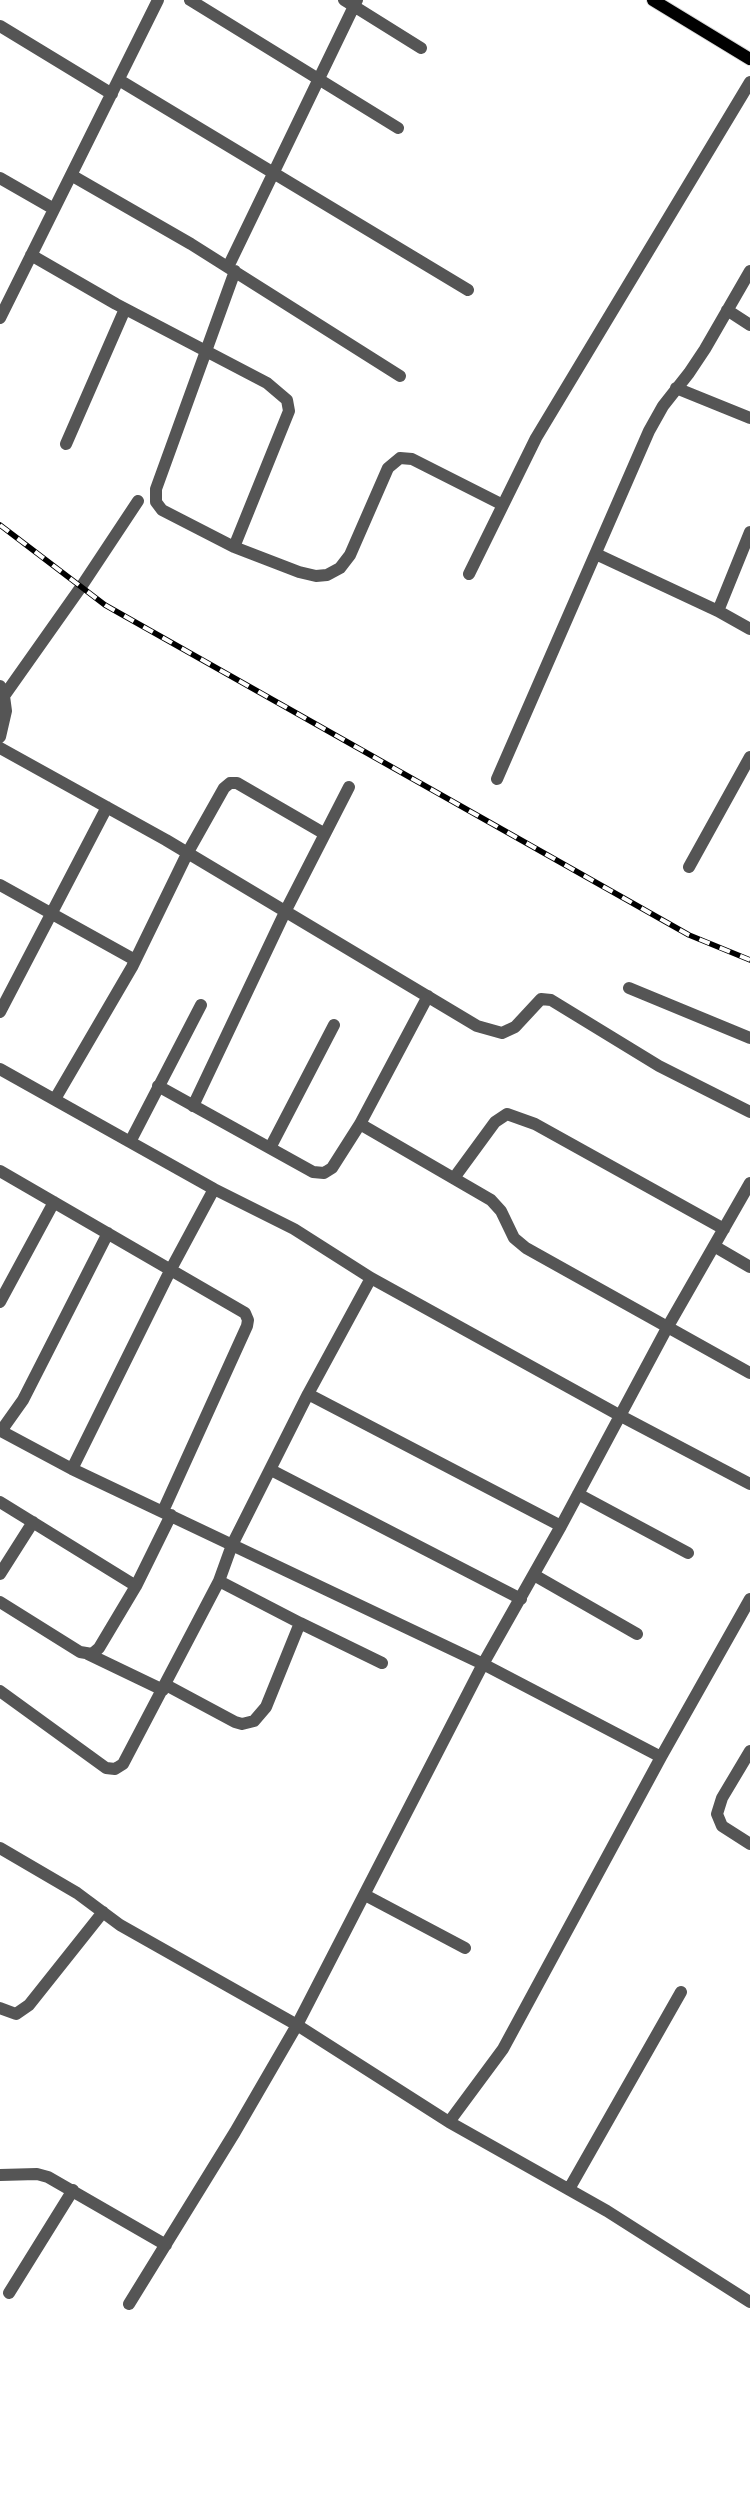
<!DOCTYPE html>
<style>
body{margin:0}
canvas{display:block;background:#fff}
</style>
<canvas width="750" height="2503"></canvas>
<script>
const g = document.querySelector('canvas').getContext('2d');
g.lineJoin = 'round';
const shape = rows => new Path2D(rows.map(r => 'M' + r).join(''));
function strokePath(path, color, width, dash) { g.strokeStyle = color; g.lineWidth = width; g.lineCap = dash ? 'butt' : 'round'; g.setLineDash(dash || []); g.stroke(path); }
const major = shape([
 [653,0,750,59]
]);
strokePath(major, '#dbdbdb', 14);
strokePath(shape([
 [190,0,398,128],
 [344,0,421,48],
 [0,26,112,94],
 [119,80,468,290],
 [71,175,191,244,400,376],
 [0,178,54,209],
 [31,255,116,304,267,383,287,400,289,411,234,547],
 [228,267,357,0],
 [235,271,156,489,156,502,162,510,234,547,299,572,316,576,327,575,340,568,350,555,388,468,400,458,412,459,503,505],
 [727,310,750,325],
 [0,318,158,0],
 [676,388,750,418],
 [66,444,125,309],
 [596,554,718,611,750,629],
 [469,574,536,438,750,82],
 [718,611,750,532],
 [0,686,4,696,6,711,0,737],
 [4,696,81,587,138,501],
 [0,748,166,840,477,1026,502,1033,515,1027,541,999,551,1000,659,1066,750,1112],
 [497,779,649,431,663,406,689,373,705,349,750,271],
 [689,867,750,757],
 [0,885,135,960],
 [629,988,750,1038],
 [0,1012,107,807],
 [0,1069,214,1189,294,1229,371,1278,619,1415,750,1484],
 [158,1086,313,1172,324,1173,332,1168,360,1124,428,996],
 [55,1099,132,967,188,852,224,788,230,783,237,783,325,834],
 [193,1106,286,910,349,787],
 [360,1124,491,1200,501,1211,514,1238,526,1248,750,1373],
 [130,1142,201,1005],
 [270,1148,334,1025],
 [0,1171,245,1313,248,1320,247,1326,163,1511],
 [454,1178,495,1122,507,1114,535,1124,724,1229],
 [108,1233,23,1400,1,1431,72,1469,483,1664,661,1757],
 [714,1246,750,1267],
 [0,1302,54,1202],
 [308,1394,561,1526],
 [72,1469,171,1269,214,1189],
 [271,1470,521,1599],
 [578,1494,688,1553],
 [0,1502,136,1586],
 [0,1574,33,1522],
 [534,1575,637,1634],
 [219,1581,300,1623,382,1663],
 [0,1602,80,1652,92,1654,99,1648,136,1586,171,1515],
 [88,1654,163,1690],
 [166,1685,235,1722,242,1724,254,1721,266,1707,300,1623],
 [0,1691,106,1768,115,1769,123,1764,219,1581,232,1545,308,1394,371,1278],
 [750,1751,722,1798,717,1814,722,1826,750,1844],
 [0,1848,77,1893,120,1925,297,2025,449,2122,607,2211,750,2302],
 [365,1895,465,1948],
 [0,2008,16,2014,29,2005,103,1912],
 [449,2122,503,2049,661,1757,750,1599],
 [0,2175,37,2174,48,2177,166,2245],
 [569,2189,681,1992],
 [9,2293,73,2190],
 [129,2304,235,2132,297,2025,483,1664,561,1526,667,1328,750,1183]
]), '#555', 12);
strokePath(major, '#000', 12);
const rail = shape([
 [0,525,105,605,689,935,750,960]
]);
strokePath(rail, '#000', 5.5);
strokePath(rail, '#fff', 4, [11]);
</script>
